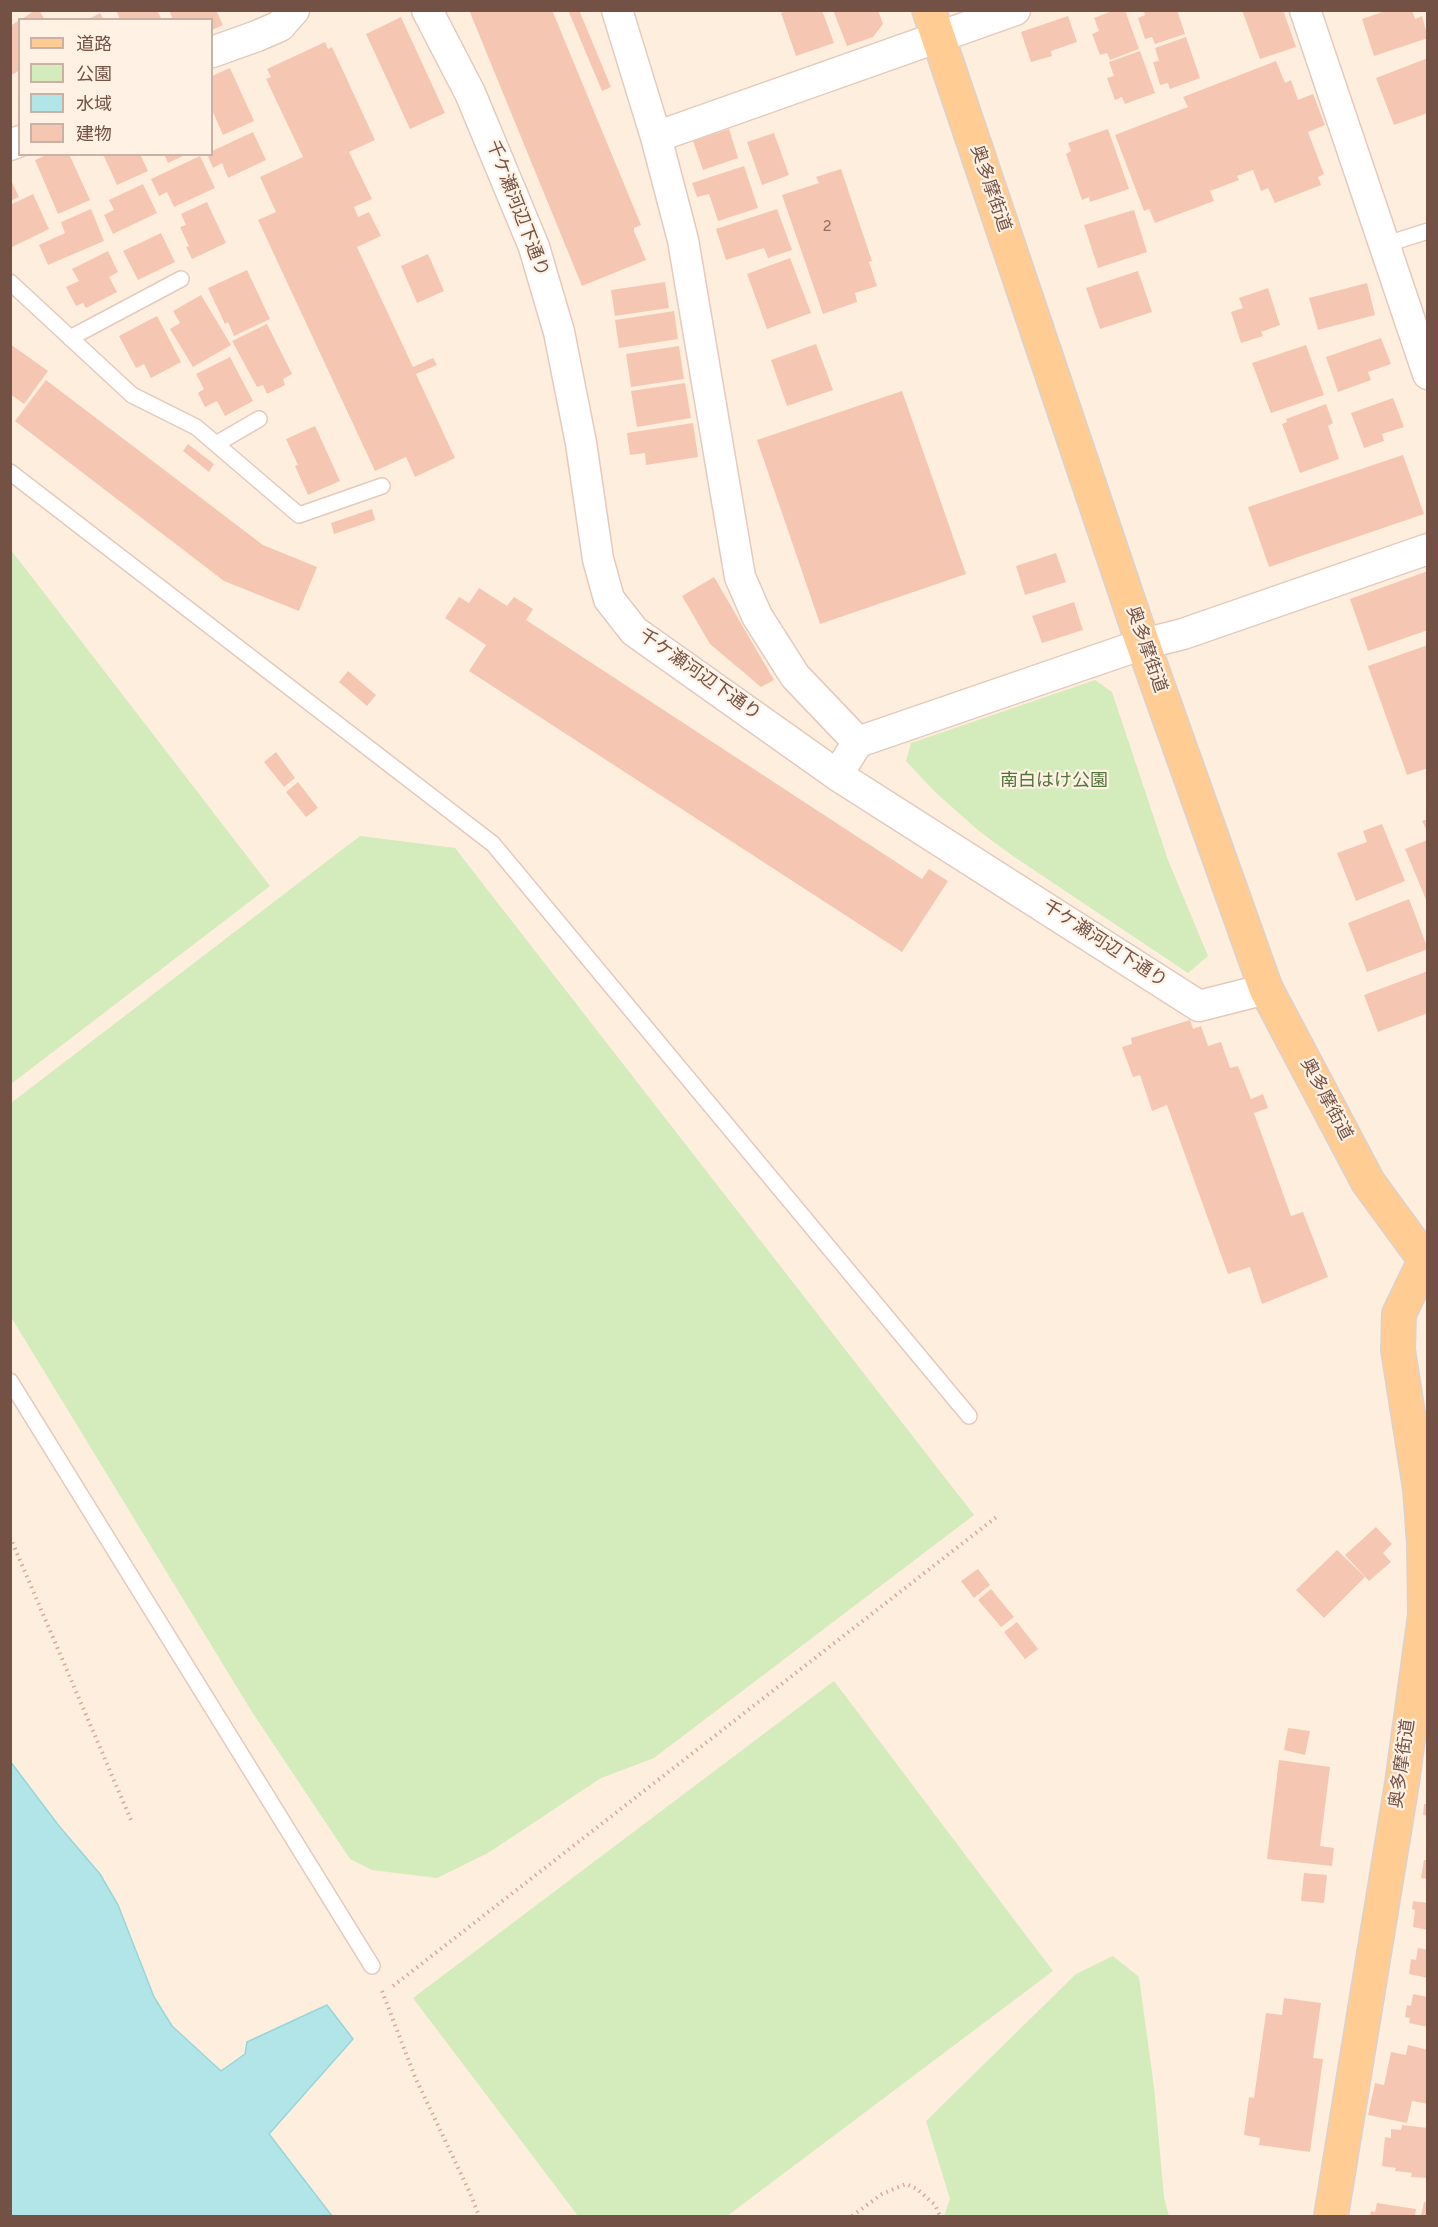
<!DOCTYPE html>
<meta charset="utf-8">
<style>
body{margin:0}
#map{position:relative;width:1438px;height:2227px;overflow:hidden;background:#feeedd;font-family:Overpass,"Noto Sans JP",sans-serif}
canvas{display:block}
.frame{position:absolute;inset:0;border:12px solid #745145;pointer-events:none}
.legend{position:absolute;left:18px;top:18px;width:195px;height:138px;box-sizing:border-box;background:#fff2e5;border:2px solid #c7b2a5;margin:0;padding:8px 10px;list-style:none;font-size:18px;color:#745145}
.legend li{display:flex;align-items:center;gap:12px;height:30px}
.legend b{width:30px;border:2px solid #c7b2a5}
</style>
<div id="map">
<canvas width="1438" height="2227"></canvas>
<div class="frame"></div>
<ul class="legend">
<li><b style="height:8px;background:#ffcc93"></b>道路</li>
<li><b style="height:16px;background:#d4ebbc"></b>公園</li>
<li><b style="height:16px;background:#b1e5e8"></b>水域</li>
<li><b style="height:16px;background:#f5c7b3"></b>建物</li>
</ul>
</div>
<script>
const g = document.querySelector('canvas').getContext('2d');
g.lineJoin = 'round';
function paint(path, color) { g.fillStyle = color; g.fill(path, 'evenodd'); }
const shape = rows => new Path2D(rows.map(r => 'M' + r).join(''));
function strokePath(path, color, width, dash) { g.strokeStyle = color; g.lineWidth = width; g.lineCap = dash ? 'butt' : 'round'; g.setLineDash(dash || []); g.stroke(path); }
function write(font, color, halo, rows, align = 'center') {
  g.font = font + ' Overpass,"Noto Sans JP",sans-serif'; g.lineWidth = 4.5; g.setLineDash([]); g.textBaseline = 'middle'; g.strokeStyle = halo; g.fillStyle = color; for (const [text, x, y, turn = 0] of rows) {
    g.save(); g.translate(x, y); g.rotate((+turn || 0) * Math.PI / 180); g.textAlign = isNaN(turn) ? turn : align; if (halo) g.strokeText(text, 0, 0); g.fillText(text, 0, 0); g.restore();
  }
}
paint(shape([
 [11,550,270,886,11,1084],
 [1095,680,1112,692,1168,860,1208,956,1188,973,1010,854,979,831,935,792,906,761,911,743],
 [360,836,455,848,974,1515,654,1758,601,1778,488,1853,437,1878,372,1870,350,1859,252,1712,11,1317,11,1103],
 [834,1681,1053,1971,727,2216,578,2216,413,1998],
 [1113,1956,1139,1977,1154,2087,1164,2197,1169,2216,944,2216,950,2199,926,2121,1076,1974]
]), '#d4ebbc');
const water = shape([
 [10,1761,59,1826,100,1874,118,1905,154,1997,172,2026,221,2071,245,2054,247,2042,327,2005,353,2039,269,2134,332,2216,11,2216,10,1761]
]);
paint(water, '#b1e5e8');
strokePath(water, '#97d6da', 1.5);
paint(shape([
 [35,10,39,10,45,20,21,20],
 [116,10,157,10,162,20,120,20],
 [169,10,216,10,223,25,212,30,212,20,173,20],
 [469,10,552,10,641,225,634,228,634,231,646,260,582,286],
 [568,10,579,10,611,87,602,91],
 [788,10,822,10,834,43,796,56,781,13],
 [833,10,878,10,883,24,873,37,847,46],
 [1115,10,1125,10,1139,49,1110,60,1107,53,1100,55,1092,34,1099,31,1094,18],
 [1143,10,1177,10,1185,34,1155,44,1152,37,1145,39,1138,18,1145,15],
 [1242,10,1283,10,1296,47,1260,59],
 [1388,10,1412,10,1415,19,1422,16,1428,38,1374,56,1362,19],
 [100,13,104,20,87,20],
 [1068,16,1077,42,1051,51,1052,56,1031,62,1021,32],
 [401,17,445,113,410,129,366,34],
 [20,20,20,70,10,76,10,26],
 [1186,37,1200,78,1170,89,1168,83,1160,85,1153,62,1159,61,1155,48],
 [325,42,328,49,332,47,375,140,349,152,372,199,354,207,358,217,369,212,381,236,357,247,413,367,433,358,437,365,416,374,455,458,415,477,406,457,375,471,258,220,276,212,260,177,303,157,266,79,271,77,267,69],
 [1140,51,1155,93,1125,104,1122,97,1115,100,1107,78,1114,76,1109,62],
 [1428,58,1428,113,1394,125,1376,78],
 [1276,61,1285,83,1291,80,1298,100,1313,94,1325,125,1308,132,1324,174,1318,177,1321,185,1275,203,1268,188,1261,191,1253,170,1237,176,1239,180,1210,191,1214,201,1155,223,1149,209,1144,211,1115,135,1188,107,1183,97],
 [230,68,254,121,223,135,212,110,212,76],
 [729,129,738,158,703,170,693,141],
 [1108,129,1129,189,1090,202,1089,197,1082,200,1066,154,1071,151,1068,143],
 [253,132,266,160,228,178,222,163,213,168,207,154,212,154,212,151],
 [774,133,789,175,762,185,747,142],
 [48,154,69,154,90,200,58,214,35,160],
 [103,154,140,154,148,171,117,185],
 [164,154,187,154,168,163],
 [200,156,215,188,174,207,167,192,159,196,151,179],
 [744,166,758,208,718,221,709,194,697,197,692,183],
 [841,169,872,261,869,262,877,286,855,293,857,302,823,314,782,195,819,183,816,177],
 [10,178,19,197,10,201],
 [143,184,157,213,113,234,104,215,114,210,109,200],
 [33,194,49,229,10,248,10,205],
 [207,202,226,243,192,259,186,247,189,246,180,227,186,225,181,214],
 [91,209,104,241,48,265,39,245,65,233,61,222],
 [777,209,792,250,768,258,764,248,726,260,716,229],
 [1134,210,1147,252,1098,268,1084,225],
 [161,233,175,262,138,280,123,251],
 [108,251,118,272,109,277,117,292,86,308,83,303,76,306,66,287,79,281,72,269],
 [428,254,444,291,417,303,401,266],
 [790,258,811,313,767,329,747,274],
 [247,270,270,319,234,336,228,322,225,324,208,288],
 [1138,271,1152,312,1100,329,1086,288],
 [665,282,669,308,615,316,611,290],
 [1367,283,1375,315,1318,330,1309,298],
 [1268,288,1280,325,1261,332,1263,336,1241,343,1231,312,1243,308,1239,298],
 [201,295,231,345,193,367,170,329,180,323,173,311],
 [674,311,678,339,619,348,615,320],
 [157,316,181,362,151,378,144,364,136,368,119,336],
 [267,324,292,374,283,379,285,385,267,394,263,385,257,387,232,341],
 [1381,338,1391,364,1368,372,1371,380,1338,392,1326,357],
 [10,344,48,371,24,404,10,394],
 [816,344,833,390,787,406,771,360],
 [1306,345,1324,395,1271,413,1252,363],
 [679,346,684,379,631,387,626,354],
 [230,357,253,401,225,416,217,401,205,407,198,393,204,389,196,374],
 [46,380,263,545,317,567,299,611,224,581,15,421],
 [685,383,691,418,637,427,631,391],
 [902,391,966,574,820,624,757,440],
 [1393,398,1404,427,1382,434,1384,441,1364,448,1351,413],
 [1326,404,1333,423,1328,426,1339,459,1300,473,1282,424,1287,422,1286,419],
 [693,423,698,457,646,465,645,453,630,455,627,433],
 [315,426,340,481,308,495,295,466,298,465,286,439],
 [188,444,214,464,209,472,183,451],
 [1403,455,1424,514,1269,567,1248,507],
 [372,509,375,520,334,534,331,523],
 [1056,553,1066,582,1025,595,1016,566],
 [1428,571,1428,630,1368,651,1350,599],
 [714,577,774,680,761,687,710,644,682,596],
 [479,588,507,606,514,597,533,609,526,620,922,879,929,869,948,881,902,952,469,671,486,645,445,618,459,597,469,603],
 [1074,602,1083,630,1042,643,1032,616],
 [1428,645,1428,768,1407,775,1368,666],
 [348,671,376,695,367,706,339,682],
 [276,752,295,778,284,787,264,762],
 [298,782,318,808,306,817,286,792],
 [1428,819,1428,833,1422,821],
 [1382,824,1405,881,1356,901,1337,853,1367,842,1363,831],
 [1427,840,1427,902,1405,849],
 [1409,899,1428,949,1367,972,1348,923],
 [1428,971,1428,1013,1378,1032,1364,995],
 [1190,1020,1193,1029,1201,1026,1208,1046,1221,1042,1230,1068,1238,1066,1251,1099,1263,1094,1268,1108,1254,1113,1291,1216,1303,1212,1328,1277,1262,1304,1250,1267,1228,1274,1167,1105,1152,1111,1140,1075,1133,1077,1122,1047,1132,1044,1131,1038],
 [1376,1527,1392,1544,1383,1553,1391,1562,1369,1581,1345,1555],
 [1337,1550,1365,1577,1324,1618,1296,1590],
 [978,1569,990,1585,974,1598,961,1581],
 [991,1589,1014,1617,1001,1627,978,1600],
 [1017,1622,1038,1649,1025,1659,1004,1632],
 [1288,1728,1310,1731,1305,1755,1284,1750],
 [1279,1760,1330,1767,1320,1846,1334,1848,1332,1866,1267,1859],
 [1424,1804,1428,1804,1428,1816,1423,1815],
 [1424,1860,1428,1860,1428,1879,1421,1878],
 [1304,1873,1327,1875,1324,1903,1301,1901],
 [1413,1901,1428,1903,1428,1930,1413,1927,1415,1910,1412,1909],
 [1418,1948,1428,1950,1428,1978,1409,1974,1411,1959,1416,1960],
 [1413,1994,1428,1997,1428,2027,1409,2023,1410,2018,1405,2017,1407,2005,1411,2006],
 [1284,1998,1321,2003,1313,2058,1323,2059,1310,2152,1259,2145,1260,2138,1244,2135,1249,2097,1254,2098,1266,2013,1282,2015],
 [1408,2045,1428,2050,1428,2104,1412,2101,1407,2123,1368,2115,1375,2083,1384,2085,1391,2052,1406,2055],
 [1402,2125,1428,2128,1428,2178,1411,2177,1412,2173,1395,2171,1396,2168,1382,2166,1385,2137,1391,2138,1391,2129,1401,2130],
 [1424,2202,1428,2203,1428,2216,1421,2216],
 [1377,2203,1416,2209,1415,2216,1370,2216,1371,2211,1375,2212]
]), '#f5c7b3');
const service = shape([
 [1384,245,1428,231],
 [10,282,132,395,196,427,299,515,382,486],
 [70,338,181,279],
 [216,444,259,419],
 [10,472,493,844,969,1416],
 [10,1381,372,1966]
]);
const minor = shape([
 [427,10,470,93,534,247,559,332,581,443,598,559,609,599,634,631,837,775,1199,1006,1266,989],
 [617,10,656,137,683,240,740,577,757,616,795,676,858,742,837,775],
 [1305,10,1428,374],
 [212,52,257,36,280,26,294,10],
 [656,137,1015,10],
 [10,145,20,141],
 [858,742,1143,644,1183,634,1428,549]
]);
const primary = shape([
 [929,10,1143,644,1266,989,1368,1182,1425,1260,1399,1314,1398,1350,1420,1489,1424,1544,1425,1615,1402,1783,1331,2216]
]);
strokePath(service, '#e4cabc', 18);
strokePath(minor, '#e4cabc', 33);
strokePath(primary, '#dbd2cf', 36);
strokePath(shape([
 [10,1537,131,1820],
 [393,1986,999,1515],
 [382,1991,415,2077,470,2193,479,2216],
 [852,2216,882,2194,906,2184,917,2189,935,2205,940,2216]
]), '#d9aa97', 4, [1.5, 4.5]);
strokePath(service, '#fff', 15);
strokePath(minor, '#fff', 30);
strokePath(primary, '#ffcc93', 33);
write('15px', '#946e60', null, [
 ["2",827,228]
]);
write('18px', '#745145', '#fff2e5', [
 ["奥多摩街道",989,189,71],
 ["千ケ瀬河辺下通り",516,209,69],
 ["奥多摩街道",1145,650,71],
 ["千ケ瀬河辺下通り",699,676,35],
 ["千ケ瀬河辺下通り",1104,945,33],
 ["奥多摩街道",1325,1100,62],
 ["奥多摩街道",1404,1764,-82]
]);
write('18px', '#52753a', '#fff2e5', [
 ["南白はけ公園",1054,782]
]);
</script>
